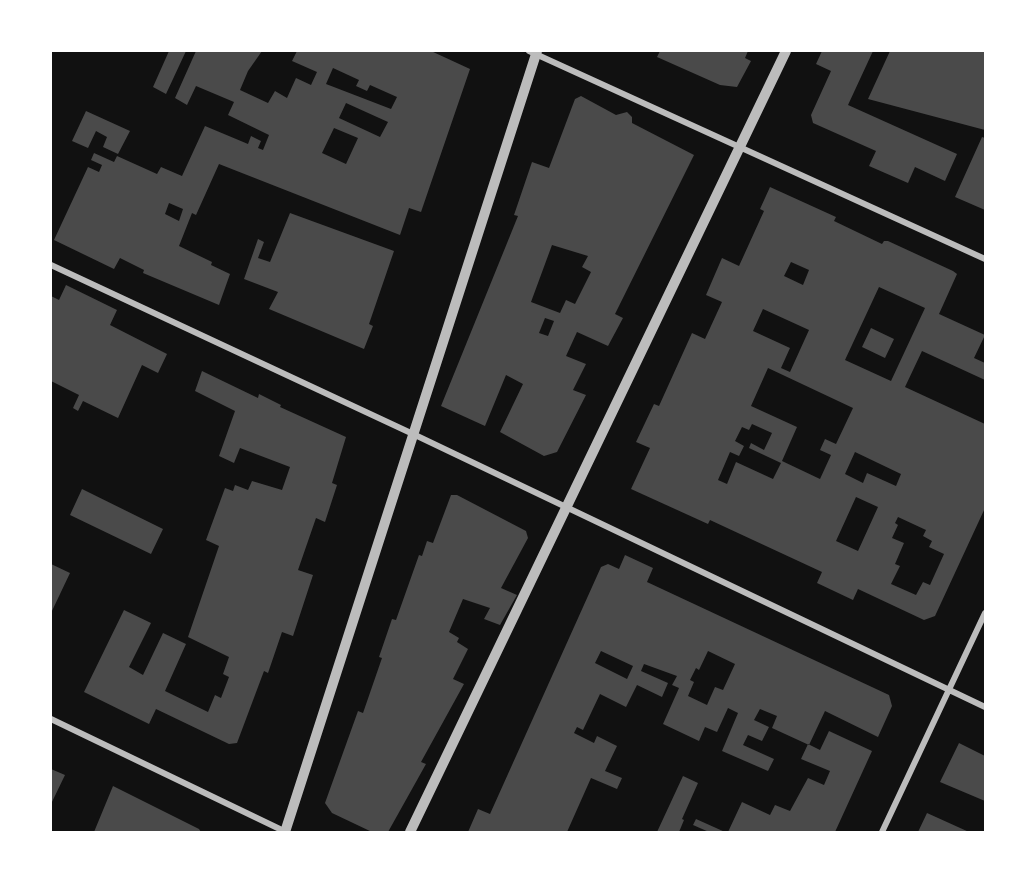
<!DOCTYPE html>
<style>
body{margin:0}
#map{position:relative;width:1036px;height:883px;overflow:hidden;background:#111;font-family:"Public Sans",sans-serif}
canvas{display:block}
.frame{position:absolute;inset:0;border:52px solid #fff;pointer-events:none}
</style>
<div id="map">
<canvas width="1036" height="883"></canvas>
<div class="frame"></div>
</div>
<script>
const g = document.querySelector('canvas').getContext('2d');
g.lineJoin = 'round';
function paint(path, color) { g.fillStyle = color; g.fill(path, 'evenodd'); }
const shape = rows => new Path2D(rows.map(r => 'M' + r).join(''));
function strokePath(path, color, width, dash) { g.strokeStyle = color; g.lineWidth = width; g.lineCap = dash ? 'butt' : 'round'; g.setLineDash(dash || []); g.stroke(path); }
paint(shape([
 [169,51,186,51,166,94,153,87],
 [196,51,262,51,248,71,240,90,268,103,275,91,287,98,296,78,311,85,317,72,292,61,297,51,431,51,470,69,421,212,409,208,400,235,219,164,196,215,192,213,179,246,212,262,211,265,230,274,219,305,143,273,144,270,120,258,114,269,54,240,88,167,99,172,102,165,91,160,94,153,114,162,117,156,157,174,161,167,182,176,205,126,248,144,251,136,261,141,258,148,263,150,269,135,228,115,234,102,196,86,187,105,175,98],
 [333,68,359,80,356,86,367,91,370,85,397,97,391,109,326,84],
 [346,103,388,122,380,137,339,118],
 [334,128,358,138,346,164,322,153],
 [169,203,183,209,179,221,165,214],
 [660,51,748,51,745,58,751,61,737,87,720,85,657,57],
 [822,51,873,51,848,105,957,154,945,181,915,167,908,183,869,166,876,151,813,123,811,115,831,71,816,64],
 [890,51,985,51,985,130,868,99],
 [581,96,616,115,627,112,632,117,632,123,694,155,615,314,623,318,608,346,577,332,566,356,586,364,573,390,586,395,557,452,544,456,500,432,523,384,506,375,485,426,441,406,518,216,514,215,532,162,549,168,575,99],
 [552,245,588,256,582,267,591,272,575,304,566,300,560,313,531,302],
 [545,318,554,321,548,336,539,333],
 [86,111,130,131,118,154,103,147,107,137,96,131,88,148,72,141],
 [982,137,985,138,985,210,955,197],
 [770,187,836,217,834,221,882,244,884,241,888,241,953,271,957,274,939,314,985,335,974,358,985,363,985,380,922,351,905,387,985,424,985,508,935,616,924,620,858,589,853,600,817,583,822,572,725,527,710,520,708,524,631,489,650,448,636,442,654,404,659,406,692,333,705,339,722,302,706,295,722,258,739,266,764,211,760,209],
 [791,262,809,270,803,285,784,276],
 [879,287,925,308,891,381,845,360],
 [763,309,809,330,790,372,781,368,790,348,753,331],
 [768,368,853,408,836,444,825,439,820,450,831,455,820,479,782,461,797,427,751,406],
 [752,424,772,433,764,450,751,443,749,448,781,463,773,479,736,462,727,484,718,480,730,452,739,456,744,446,735,441,742,427,749,430],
 [855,452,901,474,896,486,867,473,863,483,845,474],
 [856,497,878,507,858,551,836,541],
 [898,517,926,530,923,536,932,541,929,547,944,554,930,585,923,582,916,595,891,584,900,566,895,564,904,543,892,538,898,525,895,523],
 [290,213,394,251,369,324,373,326,364,349,269,309,278,292,244,279,258,239,264,242,258,258,270,262],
 [66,285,117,310,110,325,167,354,158,373,142,365,118,418,83,401,78,411,73,408,79,395,51,381,51,296,59,300],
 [871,328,894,339,885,358,862,347],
 [202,371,258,398,259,394,281,405,280,407,346,437,332,483,337,485,325,522,316,518,298,570,313,575,293,636,282,632,268,673,264,671,237,743,229,744,156,709,149,724,84,692,124,610,151,623,129,667,143,675,163,633,186,644,165,691,208,712,215,695,221,698,229,677,223,674,229,657,188,637,219,546,206,540,225,488,233,491,235,485,248,490,252,481,282,490,290,467,240,448,234,463,219,456,235,411,195,391],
 [82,489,163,529,151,554,70,515],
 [451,495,457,495,526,531,528,538,501,588,517,595,500,625,484,619,490,608,463,599,449,632,459,638,457,642,468,649,453,679,464,684,421,762,426,764,388,832,372,832,332,813,325,803,358,711,363,713,382,658,379,657,392,619,396,620,419,555,422,556,427,541,433,543],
 [625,555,653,568,647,582,889,695,892,706,878,737,825,711,809,745,772,728,777,716,760,709,754,720,769,727,762,741,748,735,743,745,774,759,768,771,722,751,738,713,728,708,717,732,705,727,699,741,663,724,679,688,672,685,677,676,644,664,641,671,668,683,662,697,637,685,626,707,600,694,583,730,577,727,574,733,594,743,597,736,617,746,605,771,622,778,617,789,591,778,567,832,468,832,478,809,490,814,601,567,608,564,619,569],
 [601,651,633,666,627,679,595,663],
 [708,651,735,664,723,690,715,687,707,705,688,696,694,682,690,680,696,668,699,670],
 [51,564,70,573,51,613],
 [829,731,872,751,835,832,728,832,742,802,770,815,775,805,790,811,808,778,824,785,830,771,801,759,808,744,820,750],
 [959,743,985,756,985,801,940,782],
 [51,769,65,775,51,804],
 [683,776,698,783,682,819,684,820,679,832,657,832],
 [113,786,199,829,201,832,94,832],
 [927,813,969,832,918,832],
 [696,819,725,832,709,832,693,825]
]), '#4a4a4a');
strokePath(shape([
 [529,51,985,259],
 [51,265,413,434,985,707],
 [51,719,286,832],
 [882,832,985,613]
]), '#bcbcbc', 6);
strokePath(shape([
 [285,832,537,51],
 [410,832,786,51]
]), '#bcbcbc', 10);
</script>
